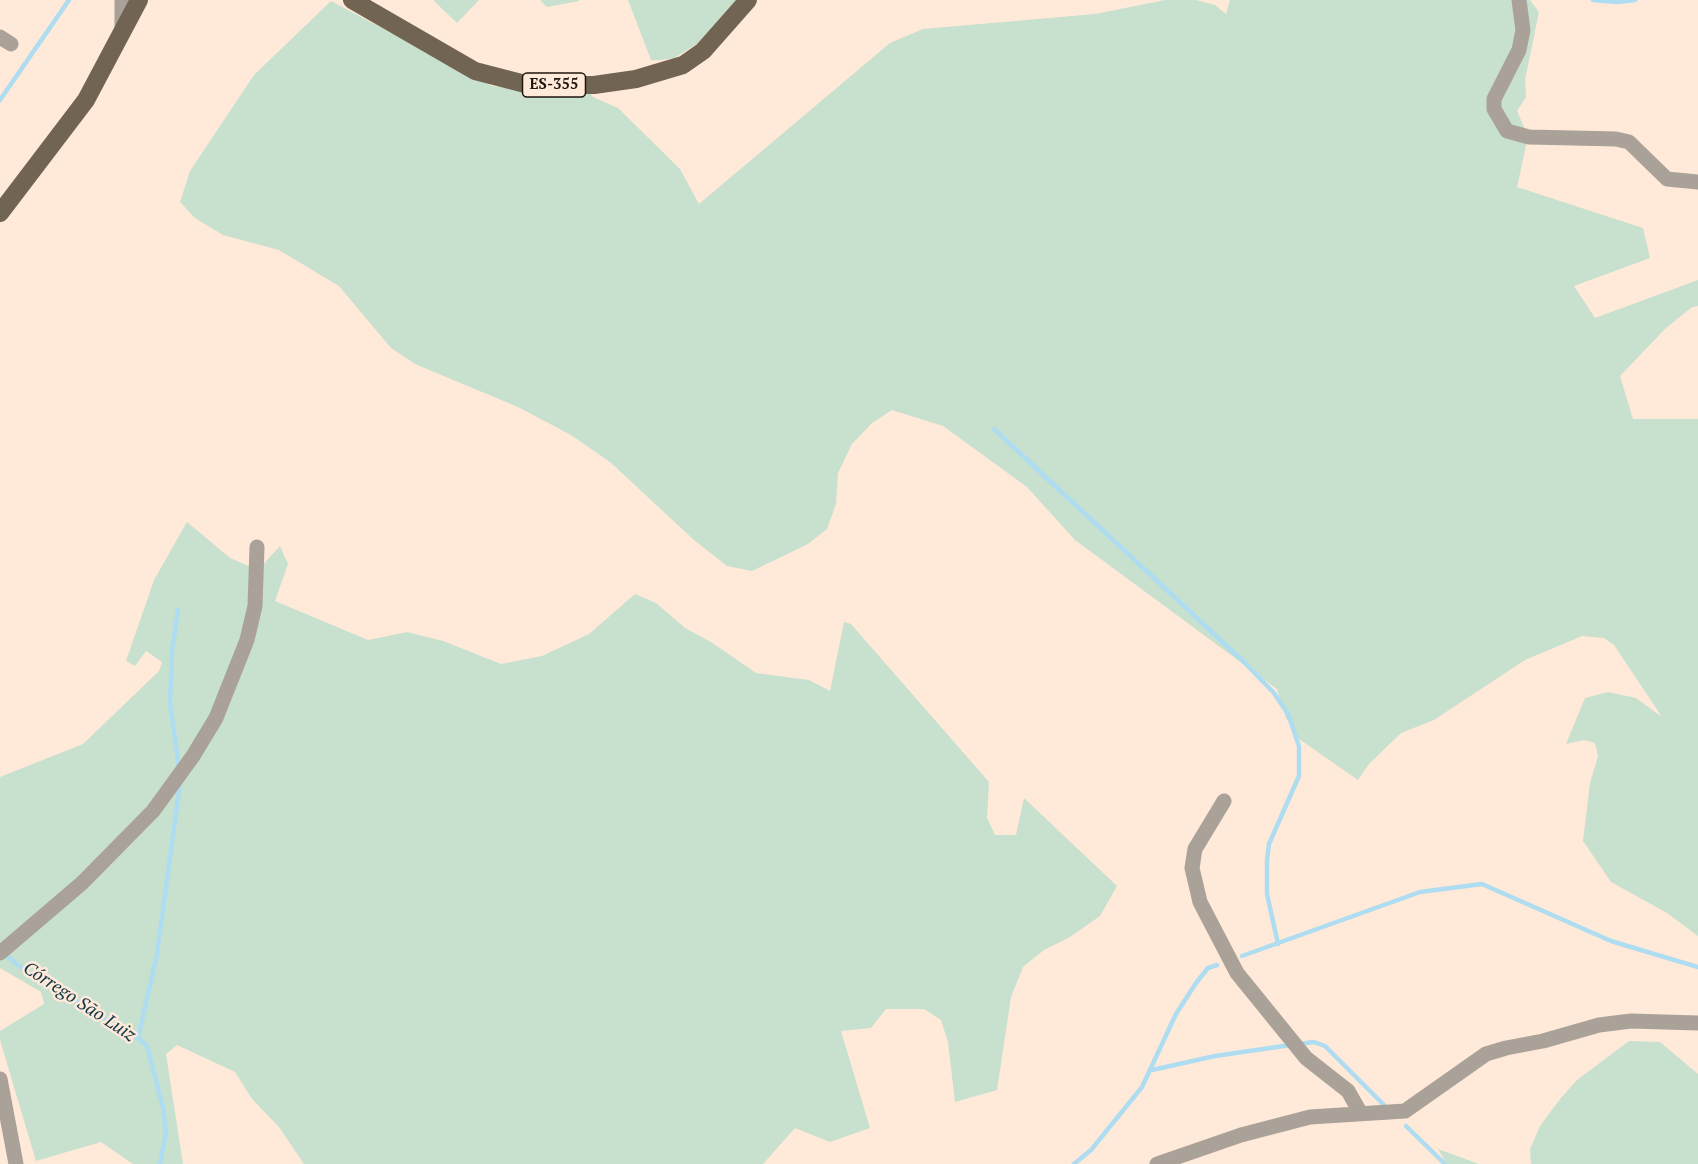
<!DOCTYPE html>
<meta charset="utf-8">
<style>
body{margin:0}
canvas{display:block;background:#ffe9d9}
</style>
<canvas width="1698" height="1164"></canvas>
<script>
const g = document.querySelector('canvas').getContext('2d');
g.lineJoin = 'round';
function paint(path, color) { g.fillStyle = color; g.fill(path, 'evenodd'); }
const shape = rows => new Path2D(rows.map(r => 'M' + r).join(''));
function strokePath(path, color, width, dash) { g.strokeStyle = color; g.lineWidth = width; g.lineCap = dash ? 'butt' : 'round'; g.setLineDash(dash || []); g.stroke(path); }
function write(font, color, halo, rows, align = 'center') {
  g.font = font + ' "PT Serif",serif'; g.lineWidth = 5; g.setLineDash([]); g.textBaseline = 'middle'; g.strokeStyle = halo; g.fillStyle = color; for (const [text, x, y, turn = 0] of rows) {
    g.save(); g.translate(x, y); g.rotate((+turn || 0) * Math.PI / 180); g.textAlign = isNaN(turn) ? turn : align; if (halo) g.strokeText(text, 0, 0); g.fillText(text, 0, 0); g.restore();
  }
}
paint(shape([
 [433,0,479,0,457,23],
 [540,0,579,0,579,1,547,7],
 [628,0,736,0,697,44,674,58,661,60,651,60],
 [1165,0,1196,0,1215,5,1226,14,1230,0,1530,0,1539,12,1525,80,1526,97,1517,111,1528,136,1517,187,1643,228,1650,258,1574,286,1595,318,1698,280,1698,306,1692,307,1665,329,1620,376,1633,419,1698,419,1698,936,1667,913,1611,882,1583,841,1590,783,1598,756,1595,743,1584,740,1566,744,1585,698,1608,692,1636,698,1662,717,1614,645,1604,638,1582,636,1525,660,1434,720,1401,733,1369,764,1358,780,1299,739,1286,718,1277,689,1075,540,1027,487,943,426,892,410,872,423,852,444,838,473,836,504,827,529,808,544,752,571,727,566,694,540,610,462,571,435,518,407,415,364,391,348,339,286,279,250,223,235,195,218,180,202,190,171,254,75,331,1,492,86,529,91,587,89,593,97,618,108,680,169,699,204,890,43,923,29,1095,14],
 [187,522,230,558,258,570,280,546,288,564,275,601,368,640,407,632,443,641,501,664,542,656,589,634,635,594,656,603,685,628,711,642,756,673,809,680,830,691,844,622,851,624,989,782,987,818,995,835,1016,835,1024,798,1117,886,1100,916,1070,937,1044,950,1023,967,1011,997,997,1090,955,1102,948,1042,941,1020,924,1009,886,1009,871,1028,841,1031,870,1128,830,1142,795,1128,763,1164,304,1164,279,1127,252,1099,235,1072,177,1045,166,1054,183,1164,133,1164,101,1142,36,1161,0,1040,0,1031,44,1004,41,992,0,968,0,777,83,744,159,671,162,662,146,651,135,666,126,661,154,580],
 [1629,1041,1660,1042,1698,1074,1698,1164,1531,1164,1530,1149,1540,1126,1560,1099,1577,1080],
 [1438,1149,1479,1164,1447,1164]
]), '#c8e0ce');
strokePath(shape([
 [1593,0,1617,2,1635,0],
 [0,100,69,0],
 [994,429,1243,661,1274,693,1288,714,1299,746,1299,776,1269,844,1267,860,1267,894,1278,944],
 [178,610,172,651,170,703,179,769],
 [4,954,31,975,138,1038,147,1046,163,1108,166,1132,160,1164],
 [1242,956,1420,892,1482,884,1611,941,1698,967],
 [138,1038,157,954,180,783],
 [1299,1044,1314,1042,1325,1046,1384,1105],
 [1152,1070,1215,1056,1291,1045],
 [1406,1126,1445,1164],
 [1074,1164,1091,1150,1142,1087,1176,1014,1196,983,1208,968,1217,965]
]), '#aedcf0', 4.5);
strokePath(shape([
 [1519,0,1523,30,1519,50,1494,99,1494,109,1507,131,1529,137,1616,139,1629,142,1667,179,1698,182],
 [122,29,122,0],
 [0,37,11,44],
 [1224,801,1195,849,1192,868,1200,902,1237,973,1306,1058,1348,1091,1360,1112],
 [0,953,82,883,153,811,193,756,216,718,247,640,255,606,257,547],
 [0,1079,16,1164],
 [1157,1164,1241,1135,1310,1117,1405,1111,1486,1054,1506,1048,1543,1041,1599,1025,1631,1021,1698,1023]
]), '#aaa298', 15);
strokePath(shape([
 [352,0,475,71,529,85,594,85,636,79,683,65,703,51,748,0],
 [0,213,86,100,139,0]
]), '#726452', 18);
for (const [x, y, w] of [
 [554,85,63]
]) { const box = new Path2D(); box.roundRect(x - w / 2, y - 12, w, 24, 4.5); g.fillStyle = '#ffe9d9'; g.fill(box); strokePath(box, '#1e150e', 1.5); }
write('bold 15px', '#1e150e', null, [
 ["ES-355",554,85]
]);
write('italic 18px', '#0f3746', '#ffe9d9', [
 ["Córrego São Luiz",79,1002,33]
]);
</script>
